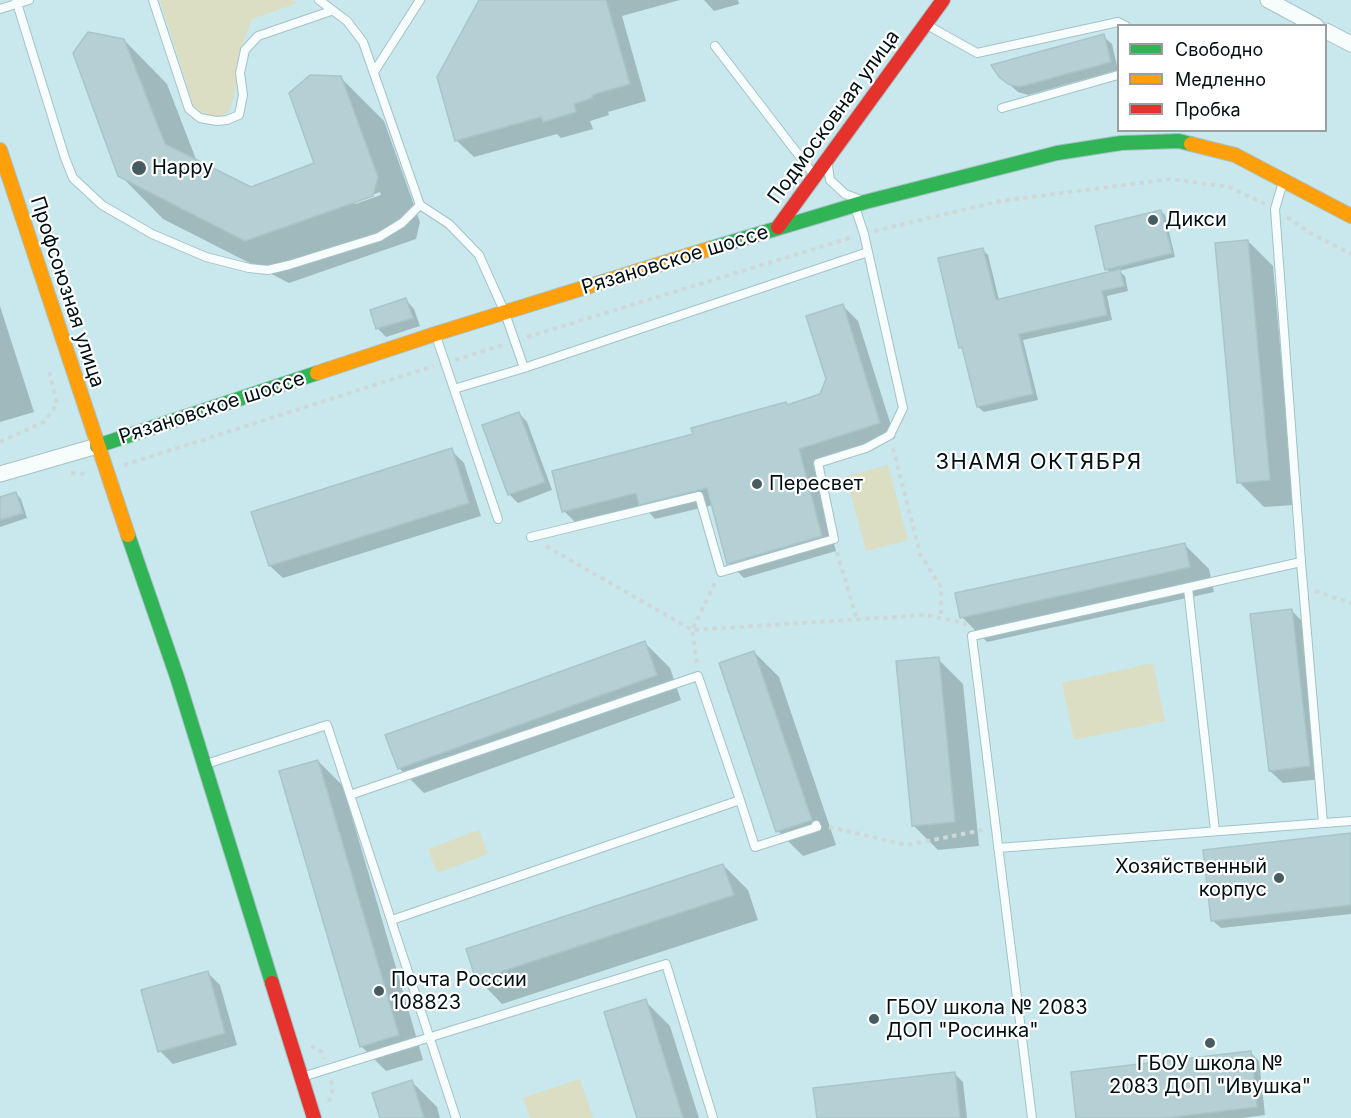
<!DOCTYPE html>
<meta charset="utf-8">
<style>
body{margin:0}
#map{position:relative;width:1351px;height:1118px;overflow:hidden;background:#c8e8ed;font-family:Inter,sans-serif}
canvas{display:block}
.legend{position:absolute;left:1117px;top:24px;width:210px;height:108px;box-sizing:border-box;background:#fff;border:2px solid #999fa1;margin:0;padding:8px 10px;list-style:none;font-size:18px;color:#001014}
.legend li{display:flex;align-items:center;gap:12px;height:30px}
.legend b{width:30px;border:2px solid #999fa1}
</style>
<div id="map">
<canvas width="1351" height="1118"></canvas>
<ul class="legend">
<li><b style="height:8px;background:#30b455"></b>Свободно</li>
<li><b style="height:8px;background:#ff9f0a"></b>Медленно</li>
<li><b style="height:8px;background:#e5322d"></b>Пробка</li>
</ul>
</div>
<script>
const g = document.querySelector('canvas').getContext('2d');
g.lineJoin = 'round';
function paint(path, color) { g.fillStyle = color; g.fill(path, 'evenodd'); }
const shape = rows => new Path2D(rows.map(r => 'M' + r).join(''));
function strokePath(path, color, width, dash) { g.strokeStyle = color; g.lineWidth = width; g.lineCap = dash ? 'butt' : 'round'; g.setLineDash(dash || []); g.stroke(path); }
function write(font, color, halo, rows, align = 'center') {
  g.font = font + ' Inter,sans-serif'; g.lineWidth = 4.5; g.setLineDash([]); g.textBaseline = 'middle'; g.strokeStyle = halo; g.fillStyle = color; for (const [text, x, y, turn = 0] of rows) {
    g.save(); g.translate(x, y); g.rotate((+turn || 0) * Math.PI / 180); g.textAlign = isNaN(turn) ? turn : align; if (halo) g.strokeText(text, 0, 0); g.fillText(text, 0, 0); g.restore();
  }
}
paint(shape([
 [160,0,292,0,298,3,252,19,240,51,234,97,229,111,217,121,194,107],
 [888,465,908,540,866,551,846,476],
 [1153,663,1165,721,1074,740,1062,683],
 [479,830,488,854,437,873,428,849],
 [580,1079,593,1118,530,1118,523,1098]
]), '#dbdec3');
paint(shape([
 [481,0,680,0,622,16,646,101,608,112,609,115,590,121,593,129,561,138,557,134,474,157,456,140],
 [704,0,738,0,739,4,714,11],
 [1103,36,1112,44,1118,70,1028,95,1018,92,1000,76],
 [124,40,167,84,197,162,251,189,316,164,341,78,384,121,420,222,416,239,289,283,163,219,120,175],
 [380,192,381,195,355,204,355,201],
 [1161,211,1165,215,1175,257,1119,271,1125,276,1128,291,1107,296,1112,320,1023,340,1038,400,984,412,978,407,965,352,960,347,983,250,988,255,999,300,1110,273,1107,269],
 [1248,241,1273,266,1294,505,1264,507,1239,482],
 [406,300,414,309,420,326,386,337,378,329,372,311],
 [0,306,34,412,0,422],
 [843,306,858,321,895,438,813,464,836,551,744,578,729,563,713,505,655,519,646,509,579,526,564,511,694,435,821,396,828,379],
 [519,413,527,422,552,490,518,503,509,494],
 [451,450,464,463,481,516,283,578,270,566],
 [16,493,21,499,27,518,0,527,0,498],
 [1184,544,1209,569,1214,592,987,642,962,617],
 [1291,610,1304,623,1322,779,1283,783,1270,771],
 [645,643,670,668,681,700,424,793,399,768],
 [754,652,779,677,836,845,803,856,778,831],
 [938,659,963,684,979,846,938,850,913,825],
 [318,761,343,786,423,1060,386,1071,361,1046],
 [1351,835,1351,914,1221,928,1212,920],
 [723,865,748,890,758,920,502,1004,478,979],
 [207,972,220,985,237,1045,173,1064,160,1051],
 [645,1001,670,1026,699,1118,639,1118],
 [1251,1053,1259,1061,1265,1115,1242,1118,1078,1118],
 [954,1073,963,1082,967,1118,818,1118],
 [412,1082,437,1107,440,1118,382,1118]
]), '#0003');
const building = shape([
 [479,0,606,0,630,84,592,95,592,98,574,104,576,112,543,122,541,117,455,141,437,77,479,0],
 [88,32,124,39,165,144,251,187,314,163,289,93,310,75,341,76,378,177,373,196,245,241,118,176,73,53,88,32],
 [1104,34,1111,62,1019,87,1008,84,999,77,991,65,1104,34],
 [1161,210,1172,253,1105,270,1095,226,1161,210],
 [1248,240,1270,480,1237,483,1215,243,1248,240],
 [983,248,996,300,1120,269,1124,286,1102,291,1107,315,1019,334,1033,394,977,407,962,347,959,348,938,258,983,248],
 [406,298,413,318,376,329,370,310,406,298],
 [843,304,880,423,799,449,822,536,727,564,707,488,639,505,636,493,562,512,552,471,693,434,691,428,786,402,787,405,820,394,826,379,806,316,843,304],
 [519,412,545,482,508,495,482,425,519,412],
 [452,448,469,503,269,566,251,512,452,448],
 [16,492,23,513,0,520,0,497,16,492],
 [1185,543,1190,567,960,618,955,593,1185,543],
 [1292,609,1310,766,1269,771,1250,614,1292,609],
 [645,641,657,675,398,769,385,735,645,641],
 [754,651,812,820,776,832,719,663,754,651],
 [939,657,955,822,912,826,896,661,939,657],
 [318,760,399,1035,360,1047,279,771,318,760],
 [1351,833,1351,905,1211,921,1203,850,1351,833],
 [723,864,734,895,476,980,466,949,723,864],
 [208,971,225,1033,158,1052,141,990,208,971],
 [646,999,683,1118,637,1118,604,1012,646,999],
 [1251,1051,1257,1107,1165,1118,1076,1118,1071,1072,1251,1051],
 [955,1072,960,1118,817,1118,813,1088,955,1072],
 [412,1080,424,1118,380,1118,372,1093,412,1080]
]);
paint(building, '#b4d0d5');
strokePath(building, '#a8c5c9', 1.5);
const lane = shape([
 [16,0,65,158,73,178,102,205,152,234,206,257,249,268,268,270,289,265,379,237,402,223,420,205],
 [153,0,189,109,200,118,217,121,227,120,239,115,243,95,240,73,245,50,258,36,331,11],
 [319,0,347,21,363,42,420,205,449,224,479,255,505,313,524,368],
 [0,9,29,0],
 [927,25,977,53,1118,22,1126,26],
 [715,46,814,175],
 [374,72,420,0],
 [1002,108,1118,75],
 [828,166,830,180,845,194,858,199],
 [436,336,498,519],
 [454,389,524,368,868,252],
 [531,537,699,496,721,572,834,539,818,463,866,448,890,435,903,408,864,234,855,207],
 [1301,562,1323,823],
 [1188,588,1215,831],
 [206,764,327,725,456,1118],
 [350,795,698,676,740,800,392,920],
 [740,800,755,847,817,827,816,825],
 [998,848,1351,821],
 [302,1077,666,964,713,1118],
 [1032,1118,972,636,1301,562,1275,209,1283,182]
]);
const street = shape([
 [1268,0,1316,26],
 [1326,31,1351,44],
 [0,474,97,446]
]);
const fast = shape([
 [712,248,865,202,1057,153,1121,143,1179,141,1191,144],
 [97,446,317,373],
 [128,535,177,677,272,983]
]);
const slow = shape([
 [1191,144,1235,155,1351,216],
 [0,150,128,535],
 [317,373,435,334,712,248]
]);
const jam = shape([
 [778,227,943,0],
 [272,983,314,1118]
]);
strokePath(lane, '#a5c2c6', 10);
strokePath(street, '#a5c2c6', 17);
strokePath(fast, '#a5c2c6', 16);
strokePath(slow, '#a5c2c6', 16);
strokePath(jam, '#a5c2c6', 16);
strokePath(shape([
 [1287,217,1312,234,1351,254],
 [874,231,1000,201,1171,179,1229,187,1265,204],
 [527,337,853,237],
 [455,360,503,345],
 [0,442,44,422,57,404,48,367],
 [893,448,920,554,941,587,941,618],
 [124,465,434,366],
 [71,473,87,474],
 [546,546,692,630,926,615,964,623,966,626],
 [837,552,857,620],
 [1315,591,1351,603],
 [697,663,692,630,715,583],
 [829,827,907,845,983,830],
 [311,1046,321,1051,324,1059],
 [329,1102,333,1089,331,1080]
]), '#cfd8d9', 4, [4.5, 4.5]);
strokePath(lane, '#f7fcfc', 8);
strokePath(street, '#f7fcfc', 15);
strokePath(fast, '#30b455', 14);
strokePath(slow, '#ff9f0a', 14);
strokePath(jam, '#e5322d', 14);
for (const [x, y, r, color] of [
 [139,168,8,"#465c60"],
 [1153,220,6,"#465c60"],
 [757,484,6,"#465c60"],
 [1279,878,6,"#465c60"],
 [379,991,6,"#465c60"],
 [874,1019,6,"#465c60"],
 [1210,1043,6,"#465c60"]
]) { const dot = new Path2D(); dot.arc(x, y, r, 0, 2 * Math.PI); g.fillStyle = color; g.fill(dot); strokePath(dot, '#fff', 2); }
write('20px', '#001014', '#fff', [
 ["Подмосковная улица",834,117,-54],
 ["Рязановское шоссе",675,260,-17],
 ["Профсоюзная улица",67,292,72],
 ["Рязановское шоссе",212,408,-18]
]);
write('20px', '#001014', '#fff', [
 ["Happy",152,168],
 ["Дикси",1165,220],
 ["Пересвет",769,484],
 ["Хозяйственный",1267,867,"right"],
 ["корпус",1267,890,"right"],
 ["Почта России",391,980],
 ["108823",391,1003],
 ["ГБОУ школа № 2083",886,1008],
 ["ДОП \"Росинка\"",886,1031],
 ["ГБОУ школа №",1210,1064,"center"],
 ["2083 ДОП \"Ивушка\"",1210,1087,"center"]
], 'left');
g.letterSpacing = '1.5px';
write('22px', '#001014', '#fff', [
 ["ЗНАМЯ ОКТЯБРЯ",1039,462]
]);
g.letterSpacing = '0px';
</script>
